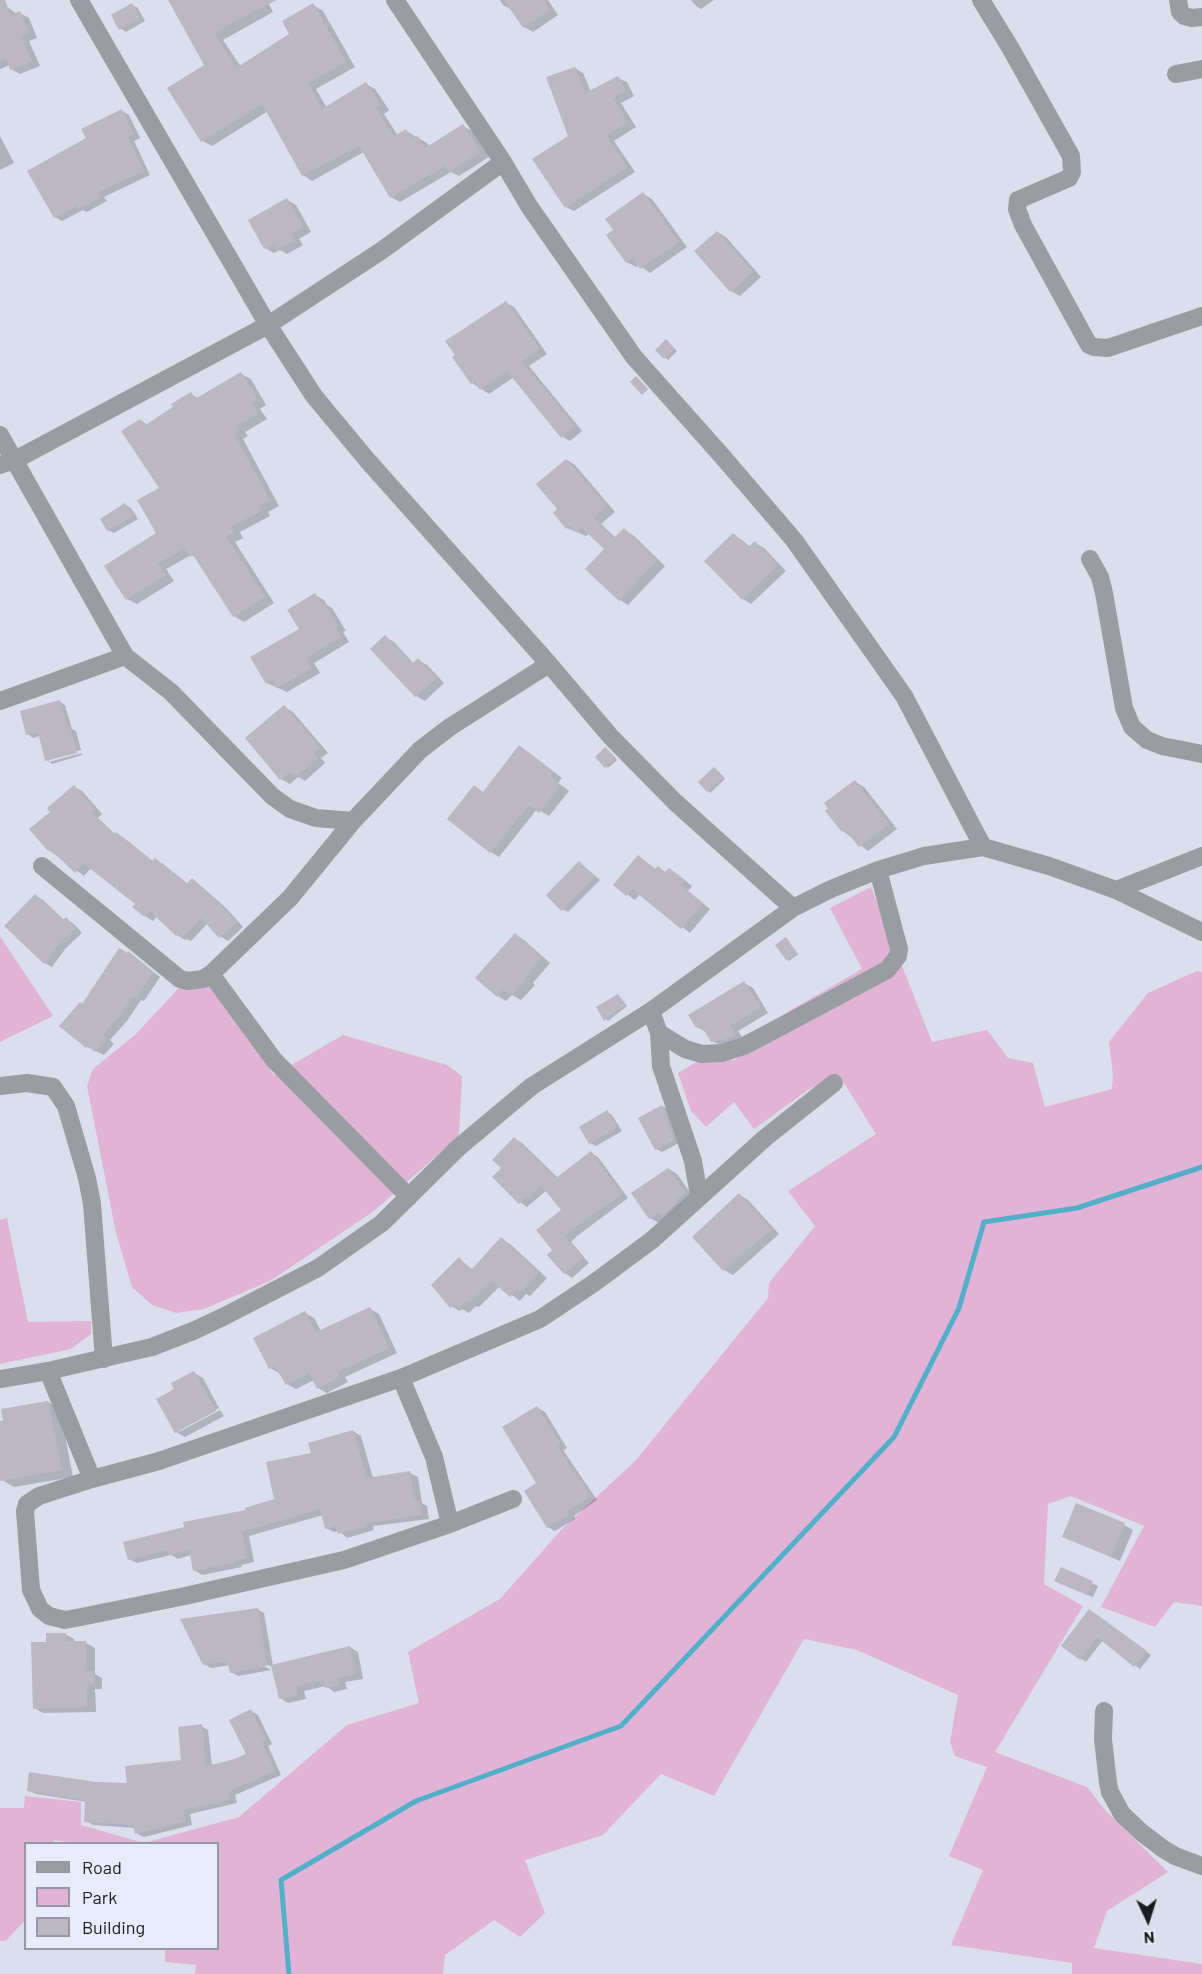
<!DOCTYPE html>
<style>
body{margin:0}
#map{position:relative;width:1202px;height:1974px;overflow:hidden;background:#dbdeeb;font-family:Barlow,sans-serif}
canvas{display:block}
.legend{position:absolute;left:24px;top:1842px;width:195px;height:108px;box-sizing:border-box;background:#e8ebf9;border:2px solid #9698a3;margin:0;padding:8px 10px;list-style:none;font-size:18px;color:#1b1c21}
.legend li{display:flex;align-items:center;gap:12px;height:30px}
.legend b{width:30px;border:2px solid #9698a3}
.north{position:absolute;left:1118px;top:1890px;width:60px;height:60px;-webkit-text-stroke:4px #e8ebf9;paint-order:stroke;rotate:176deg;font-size:16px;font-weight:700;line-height:24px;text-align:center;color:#1b1c21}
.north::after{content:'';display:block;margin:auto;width:21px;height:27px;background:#1b1c21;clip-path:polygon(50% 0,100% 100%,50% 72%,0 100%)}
</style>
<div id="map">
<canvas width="1202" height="1974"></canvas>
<ul class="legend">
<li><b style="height:8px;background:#999da2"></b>Road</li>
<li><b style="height:16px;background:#e1b3d7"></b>Park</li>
<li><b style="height:16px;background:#bcb7c4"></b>Building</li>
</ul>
<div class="north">N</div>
</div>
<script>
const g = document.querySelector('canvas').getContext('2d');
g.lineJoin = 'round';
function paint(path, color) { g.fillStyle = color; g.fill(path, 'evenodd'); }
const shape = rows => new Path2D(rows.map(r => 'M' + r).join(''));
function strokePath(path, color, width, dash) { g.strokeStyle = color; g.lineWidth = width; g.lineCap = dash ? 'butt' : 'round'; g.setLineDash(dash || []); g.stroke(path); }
paint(shape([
 [871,887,932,1042,987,1030,1008,1058,1033,1063,1045,1107,1112,1089,1113,1076,1109,1042,1148,993,1197,971,1202,972,1202,1606,1174,1602,1155,1627,1101,1607,1144,1526,1071,1496,1048,1504,1044,1584,1083,1606,995,1752,1087,1787,1105,1810,1168,1872,1107,1911,1094,1948,1202,1964,1202,1974,1072,1974,1072,1963,951,1945,983,1870,949,1856,987,1767,955,1756,950,1742,958,1695,857,1650,804,1639,714,1796,661,1774,603,1835,525,1860,545,1913,520,1937,494,1920,445,1955,443,1974,195,1974,196,1965,165,1962,165,1949,218,1948,218,1844,82,1844,54,1840,53,1843,26,1844,25,1920,6,1941,0,1941,0,1808,24,1808,25,1796,81,1802,81,1825,144,1843,239,1817,347,1725,419,1703,408,1652,500,1599,561,1530,636,1460,768,1298,769,1283,815,1226,788,1191,876,1134,839,1075,808,1090,754,1129,734,1102,706,1127,691,1111,678,1073,700,1060,735,1060,791,1010,862,969,830,908],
 [0,936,53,1016,0,1042],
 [188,978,210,981,274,1075,343,1035,447,1065,462,1076,459,1136,374,1211,270,1281,204,1309,176,1313,152,1305,132,1287,116,1233,87,1086,93,1069,136,1034],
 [7,1218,28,1322,91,1321,91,1334,71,1349,0,1364,0,1220]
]), '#e1b3d7');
paint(shape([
 [169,0,267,0,273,12,223,40,241,67,291,34,313,5,323,11,355,67,316,89,327,108,366,84,375,89,389,110,384,114,398,136,406,131,427,143,430,147,463,126,472,131,489,157,459,176,451,172,400,202,391,197,364,152,312,181,303,175,268,111,212,146,203,141,206,65],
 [500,0,548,0,558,15,533,32,524,27,512,10,503,5],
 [691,0,714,0,701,9,696,6],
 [132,5,138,8,145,21,126,32,120,28],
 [7,7,17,14,20,13,29,18,37,38,29,41,40,66,20,74,11,69,10,65,0,69,0,10],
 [575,68,583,73,591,92,618,78,627,82,634,96,621,103,636,127,614,141,635,172,574,211,566,207],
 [122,111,129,115,140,138,134,141,150,175,104,197,107,201,87,212,83,210,62,221,55,217,88,139],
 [0,136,14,163,0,170],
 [643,194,652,199,687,247,650,273,639,265,636,267,627,262,608,235,615,231],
 [287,200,296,205,311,232,299,239,303,245,287,254,280,250,274,253,265,248],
 [717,232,726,237,761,277,740,296,731,291],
 [506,303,514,307,547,354,529,366,582,431,570,441,562,436,514,377,489,394,472,383],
 [668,342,677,351,668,360,657,350],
 [241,374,251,379,266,405,260,409,267,419,245,432,248,436,243,439,279,506,268,512,270,516,240,532,243,538,235,542,274,603,244,622,234,616,198,559,191,555,166,569,174,581,137,604,127,599,158,533,161,488,140,420,148,425,191,394,199,399],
 [567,460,575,465,615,512,601,524,616,538,624,530,633,535,665,566,628,605,620,600,606,549,590,533,586,536,567,528,559,510],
 [126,505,131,508,138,519,114,533,108,530],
 [734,535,742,540,750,547,755,543,764,548,786,571,751,604,743,599],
 [315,595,324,600,327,605,332,608,346,631,343,632,349,642,314,663,320,673,287,692,267,683,301,630],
 [385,637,394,642,414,664,418,660,427,665,444,683,425,701,416,696,372,649],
 [60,702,65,705,72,729,76,731,81,750,49,759,49,762,47,760,40,736,33,738,28,734],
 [284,707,293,712,328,753,321,758,325,763,305,781,298,777,290,784,281,779,247,739],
 [608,750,617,760,608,768,597,757],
 [528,752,562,778,558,783,569,791,549,816,537,809,499,857,491,852,475,787,484,793],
 [82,753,82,755,52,764,49,762],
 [717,770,725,779,710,793,700,782],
 [855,782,864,787,897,829,868,851,843,831],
 [74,787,82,791,102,814,98,818,116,835,124,838,154,862,155,860,163,864,188,884,192,880,200,885,227,909,243,927,228,941,220,936,208,923,191,941,186,939,185,940,177,935,157,916,153,921,145,916,137,904,91,868,84,876,49,850,52,812],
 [639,857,657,870,658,868,667,873,669,870,677,874,692,886,688,891,710,909,690,933,640,894,635,900,615,885],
 [580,863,600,880,568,912,562,909],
 [36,896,43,900,64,920,66,919,73,923,82,933,66,948,52,967,45,963],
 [515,935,524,940,550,963,533,983,535,985,521,1000,512,995,506,1001,498,996],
 [786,939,798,954,789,961,787,959],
 [129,953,160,977,144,1001,141,1000,127,1021,110,1040,114,1044,104,1055,87,1047,61,1026,83,1006],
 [744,983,753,988,768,1013,738,1031,744,1040,722,1046,712,1041,706,1032,697,1027],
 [620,997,627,1006,608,1021,598,1008],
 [662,1106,668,1109,679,1143,662,1152,656,1149],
 [607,1112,612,1115,622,1131,596,1146,590,1143],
 [515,1139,522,1143,558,1178,591,1153,598,1157,628,1198,577,1236,571,1242,589,1263,572,1278,565,1273,554,1250,563,1211,547,1190,527,1207,520,1202,503,1168],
 [669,1169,677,1174,694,1198,659,1223,650,1218],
 [740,1195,748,1200,779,1234,733,1275,724,1270],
 [501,1239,510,1244,547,1278,530,1296,526,1294,520,1301,500,1286,479,1307,476,1306,469,1313,462,1309,460,1311,451,1306,459,1259,473,1270],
 [370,1309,379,1314,397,1353,345,1377,348,1382,327,1393,318,1388,314,1380,296,1389,287,1384,279,1373,270,1368,305,1313,314,1318,321,1331],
 [194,1373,203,1378,219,1408,179,1429,179,1432,220,1410,224,1416,185,1437,176,1432,176,1390],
 [48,1402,60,1409,73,1477,14,1487,2,1480,0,1470,0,1423],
 [538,1408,545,1412,567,1448,563,1450,597,1500,574,1516,575,1519,555,1531,548,1527,538,1484],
 [353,1431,361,1436,373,1478,410,1473,418,1477,422,1503,427,1506,429,1519,373,1526,374,1530,347,1538,339,1531,334,1532,326,1528,323,1515,249,1536,254,1562,241,1565,242,1567,202,1575,194,1570,191,1555,178,1559,171,1555,137,1563,129,1559,276,1500,313,1454],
 [1124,1525,1133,1530,1120,1561,1064,1537],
 [1061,1569,1098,1586,1093,1597,1061,1584],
 [257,1609,264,1613,273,1666,350,1647,358,1652,363,1679,345,1682,347,1689,334,1692,326,1686,304,1691,306,1699,288,1703,280,1698,273,1668,261,1661,260,1664,271,1670,238,1676,231,1672,230,1665,211,1668,204,1664],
 [1095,1614,1151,1655,1140,1669,1103,1640,1086,1662,1063,1646],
 [65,1634,74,1639,74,1643,86,1643,95,1648,95,1674,102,1678,102,1689,95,1689,96,1712,43,1713,34,1708,48,1643],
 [251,1711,258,1715,272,1744,268,1746,281,1775,235,1795,237,1803,190,1814,192,1825,144,1837,136,1833,135,1828,93,1825,86,1821,87,1802,36,1794,28,1790,96,1783,129,1784,182,1761,201,1726,208,1730,212,1766,248,1755]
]), '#0003');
strokePath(shape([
 [289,1974,281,1880,416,1801,621,1726,894,1437,959,1308,984,1222,1077,1208,1202,1167]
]), '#53afc8', 5);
paint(shape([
 [0,0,5,0,11,15,20,11,29,33,21,36,32,61,10,70,6,59,0,61],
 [168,0,277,0,230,24,215,34,236,68,289,34,282,21,313,3,346,62,308,83,322,109,366,82,381,105,376,108,394,136,406,129,412,139,418,136,425,148,463,124,481,152,449,172,445,166,390,198,359,146,302,176,262,104,201,142,167,88,204,65],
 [504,0,544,0,550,10,523,28],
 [132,3,140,18,119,30,111,15],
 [575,67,585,93,618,76,626,91,613,98,628,122,607,136,627,167,565,208,532,159,568,136,546,77],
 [122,109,134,134,128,137,144,171,98,192,101,197,79,209,77,206,54,218,27,171,86,138,81,129],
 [643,192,679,242,640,269,633,258,626,263,606,235,613,230,605,219],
 [287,198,303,227,291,234,295,240,277,250,274,244,264,249,248,220],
 [717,231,753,272,730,292,694,251],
 [506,301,540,349,522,361,575,426,561,438,507,371,480,390,474,381,471,384,452,357,455,355,445,341],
 [666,339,675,349,664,359,655,350],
 [241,372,258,400,252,403,258,414,237,426,239,431,234,434,270,500,259,506,261,511,231,527,234,532,226,536,265,597,233,617,193,555,190,557,185,548,158,563,166,575,126,600,104,566,156,533,137,500,159,488,121,431,140,419,144,426,173,407,171,404,191,392,195,399],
 [636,376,648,389,642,395,630,382],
 [566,459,607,506,594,518,614,538,624,528,657,560,619,601,585,569,604,549,582,528,577,532,570,525,566,529,553,513,557,509,536,484],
 [125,503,133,516,107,531,100,519],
 [733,533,748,547,755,541,778,565,742,600,704,561],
 [315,593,321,602,323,601,338,625,335,627,341,637,306,658,312,668,277,688,273,680,266,684,250,657,299,629,287,610],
 [385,635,412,664,418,658,437,678,415,697,370,649],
 [60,700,68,727,70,726,77,753,45,761,38,732,26,735,20,711],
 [284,705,320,748,313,753,318,758,311,763,312,764,295,777,290,772,280,780,245,738],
 [519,745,554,772,550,777,561,785,539,813,529,805,490,853,447,819,474,785,483,792],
 [605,747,616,758,605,768,595,757],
 [714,767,724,777,707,792,698,782],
 [855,780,889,824,859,847,845,830,842,832,825,811,828,808,824,803],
 [74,785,95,809,91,813,114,834,116,832,152,861,155,858,187,884,192,878,219,903,237,922,219,938,201,918,182,938,178,934,176,936,150,911,145,917,132,907,135,904,83,863,75,873,50,849,48,851,29,829,50,812,47,808],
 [638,855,655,869,658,866,665,872,669,868,685,880,681,885,703,903,681,929,632,889,626,896,613,885],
 [579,861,595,877,561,911,546,895],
 [35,894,63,920,66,917,76,928,59,944,44,964,4,926],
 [515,933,542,957,525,977,527,979,511,996,503,989,497,997,475,978],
 [786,937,797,953,786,960,775,945],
 [119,948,127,953,128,951,154,972,136,998,133,996,119,1017,103,1035,107,1039,95,1052,88,1046,86,1048,59,1026,80,1002,82,1004],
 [744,981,761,1007,730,1026,736,1035,721,1041,720,1040,711,1042,701,1025,696,1028,688,1015],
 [618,994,626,1005,604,1021,596,1007],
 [662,1105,674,1140,655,1150,638,1118],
 [607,1110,617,1128,589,1144,579,1127],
 [514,1137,556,1178,591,1151,622,1194,569,1232,565,1237,583,1258,564,1274,547,1255,552,1250,536,1230,561,1210,541,1185,528,1198,526,1196,519,1204,492,1177,501,1168,492,1160],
 [668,1168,686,1193,676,1200,678,1202,662,1216,659,1212,649,1219,631,1193],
 [739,1193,772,1229,723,1271,692,1237],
 [501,1237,539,1272,520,1292,517,1289,510,1297,492,1281,469,1303,467,1301,459,1309,454,1304,450,1308,431,1285,459,1257,471,1270],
 [370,1307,389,1348,337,1372,340,1377,317,1389,309,1373,286,1385,275,1366,269,1369,253,1338,305,1311,316,1332],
 [194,1371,216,1411,175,1433,156,1399,174,1389,171,1383],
 [48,1401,62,1470,0,1481,0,1421,3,1421,1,1409],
 [537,1406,561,1444,557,1446,591,1496,567,1512,569,1515,547,1528,524,1491,536,1483,502,1427],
 [353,1430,367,1478,410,1471,415,1501,419,1500,422,1515,366,1523,367,1526,338,1534,336,1526,325,1529,320,1509,242,1532,247,1558,234,1561,235,1563,193,1571,189,1550,169,1555,167,1550,128,1560,123,1542,184,1527,183,1522,246,1510,245,1508,274,1499,266,1462,311,1453,308,1443],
 [1076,1503,1125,1523,1111,1557,1062,1537],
 [1061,1567,1093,1581,1087,1595,1054,1581],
 [258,1608,267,1666,230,1673,227,1661,203,1665,180,1619],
 [1089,1609,1147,1651,1134,1667,1097,1637,1080,1660,1061,1646],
 [46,1633,66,1633,66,1641,86,1641,86,1671,93,1671,94,1684,87,1685,87,1707,33,1709,31,1642,46,1642],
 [350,1646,355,1674,337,1678,339,1685,325,1688,323,1680,296,1686,298,1695,279,1699,271,1665],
 [251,1709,266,1740,262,1742,275,1771,228,1792,230,1800,183,1810,186,1821,135,1834,133,1825,84,1822,85,1800,27,1791,29,1772,96,1782,127,1783,125,1766,181,1760,178,1727,202,1724,206,1766,232,1760,246,1754,229,1720]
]), '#bcb7c4');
strokePath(shape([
 [79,0,268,325,314,396,368,461,549,664,611,737,675,802,793,908],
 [395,0,503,162,529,206,634,357,722,456,794,540,904,696,983,847],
 [981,0,1011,49,1071,156,1072,172,1069,178,1018,200,1017,209,1023,225,1089,345,1094,347,1108,348,1202,316],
 [1178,0,1180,12,1184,16,1192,18,1202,17],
 [1176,74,1202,69],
 [0,435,125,656],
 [0,465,15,460,268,325,381,251,503,162],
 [1090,559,1100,577,1104,593,1124,708,1132,727,1147,740,1162,746,1202,754],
 [0,701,125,656,171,692,272,796,290,809,316,818,353,821],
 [42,866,180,979,188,981,203,979,211,974,290,898,353,821,420,750,450,727,549,664],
 [1116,890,1202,856],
 [211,974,274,1060,409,1197],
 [651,1011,659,1033,685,1049,702,1054,722,1053,744,1046,763,1036,887,970,898,956,899,949,878,870],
 [659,1033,661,1066,693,1161,699,1196],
 [0,1086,27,1083,53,1087,66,1106,87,1178,92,1204,104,1359],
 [48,1371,92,1479,39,1496,27,1504,25,1511,31,1590,40,1609,49,1616,65,1620,81,1617,185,1596,344,1560,450,1524,513,1499],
 [401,1378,434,1457,450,1524],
 [0,1379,48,1371,152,1347,193,1331,223,1317,318,1268,382,1223,459,1147,532,1086,651,1011,793,908,831,889,878,870,924,856,983,847,1049,866,1116,890,1202,932],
 [92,1479,159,1461,401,1378,540,1319,594,1283,652,1240,765,1138,834,1083],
 [1104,1711,1103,1739,1108,1783,1110,1792,1122,1814,1141,1832,1162,1848,1175,1856,1202,1866]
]), '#999da2', 18);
</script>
